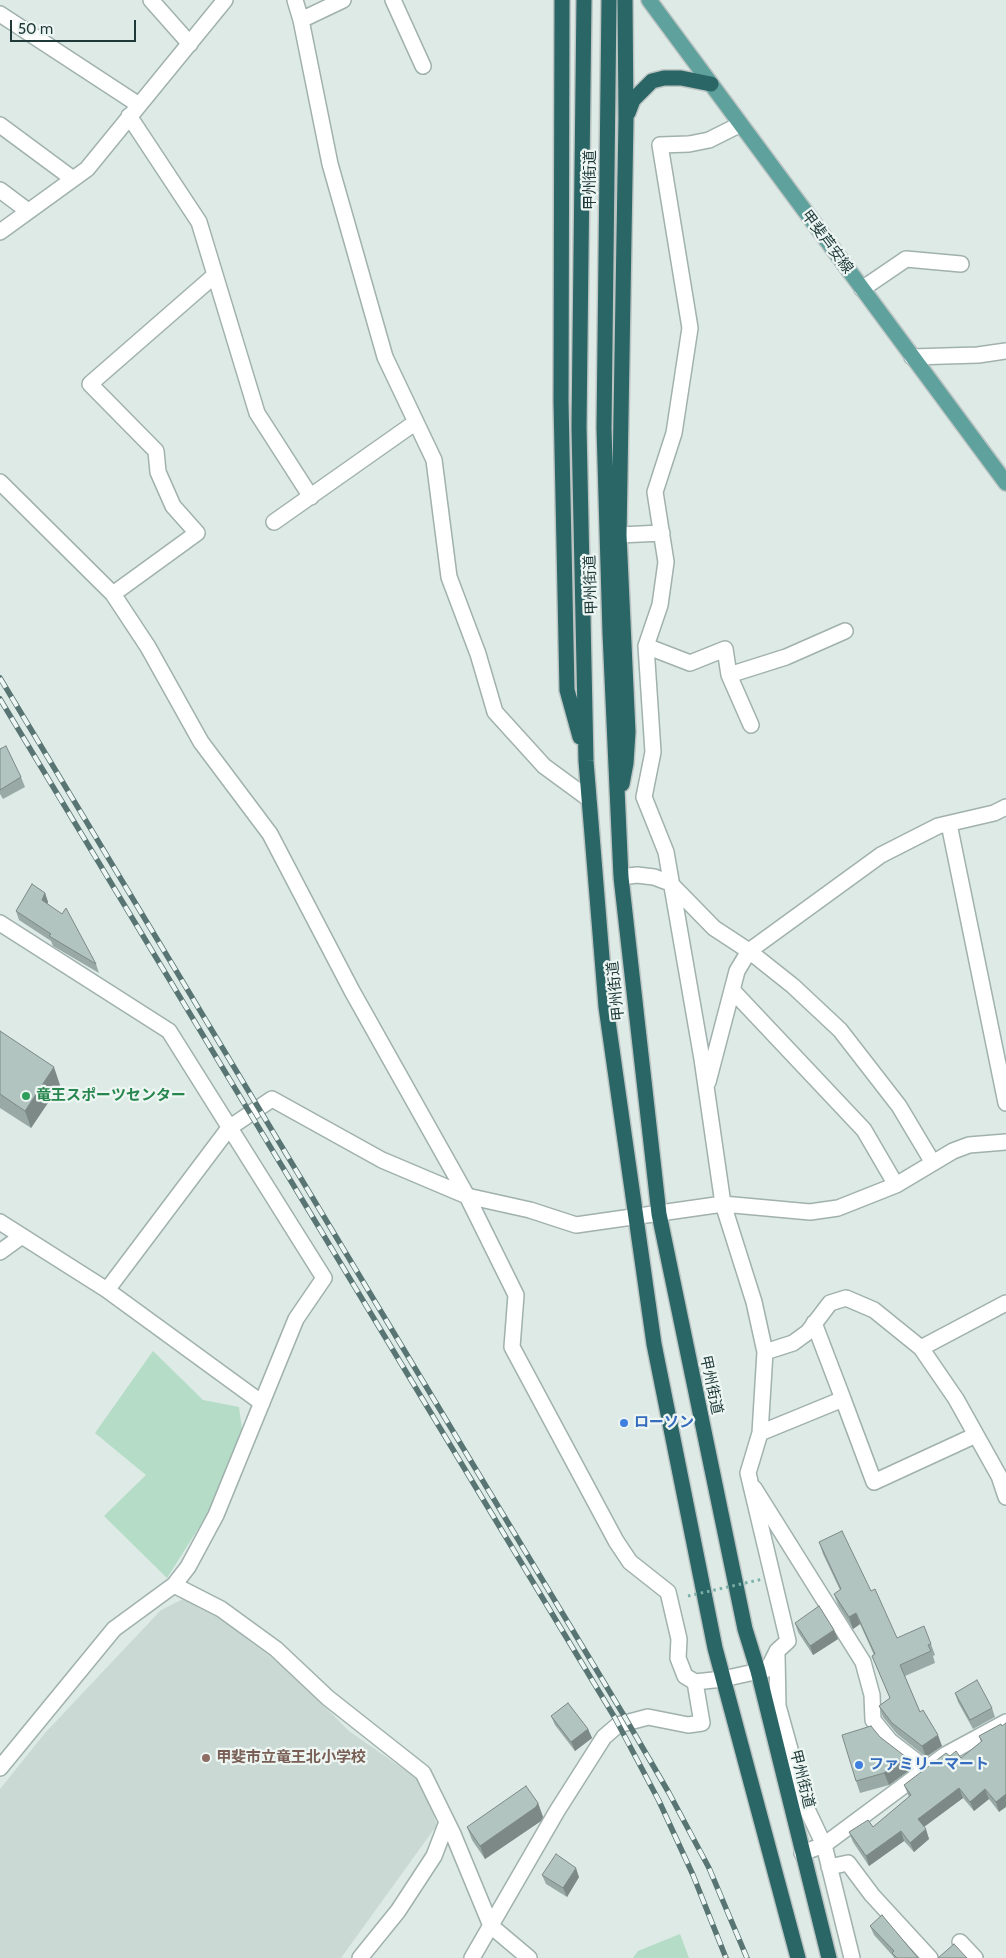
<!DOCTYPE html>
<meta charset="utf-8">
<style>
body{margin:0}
#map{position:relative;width:1006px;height:1958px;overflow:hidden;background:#ddeae6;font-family:Cabin,sans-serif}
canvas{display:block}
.scale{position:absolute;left:10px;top:20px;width:126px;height:22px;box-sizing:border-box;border:2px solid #1e3937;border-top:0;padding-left:6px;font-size:15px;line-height:18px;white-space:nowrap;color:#1e3937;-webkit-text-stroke:4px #edf6f3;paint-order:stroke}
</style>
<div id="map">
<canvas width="1006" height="1958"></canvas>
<div class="scale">50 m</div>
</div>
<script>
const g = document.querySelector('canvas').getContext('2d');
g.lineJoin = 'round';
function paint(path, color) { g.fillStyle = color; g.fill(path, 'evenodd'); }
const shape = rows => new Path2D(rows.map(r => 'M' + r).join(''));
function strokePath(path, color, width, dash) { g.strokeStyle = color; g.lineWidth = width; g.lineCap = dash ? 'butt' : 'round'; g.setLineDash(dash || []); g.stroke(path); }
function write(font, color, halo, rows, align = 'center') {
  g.font = font + ' Cabin,"Noto Sans JP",sans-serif'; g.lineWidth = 4.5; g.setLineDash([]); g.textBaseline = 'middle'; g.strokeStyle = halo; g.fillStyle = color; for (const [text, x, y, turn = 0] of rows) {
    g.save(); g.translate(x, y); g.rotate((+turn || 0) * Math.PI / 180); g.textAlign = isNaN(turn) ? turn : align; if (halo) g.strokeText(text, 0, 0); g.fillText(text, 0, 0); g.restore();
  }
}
paint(shape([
 [183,1599,206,1607,289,1671,349,1731,422,1782,437,1825,341,1958,0,1958,0,1789,45,1733,161,1610]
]), '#cbd9d5');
paint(shape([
 [153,1351,203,1400,239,1407,243,1437,210,1510,167,1578,104,1516,146,1475,95,1433],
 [680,1934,689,1958,633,1958,638,1951]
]), '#b4dcc6');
const minor = shape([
 [151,0,190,44],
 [295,0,301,20,330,164,385,357,434,460,449,577,478,654,495,712,544,766,589,799],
 [393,0,423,66],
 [0,14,139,105],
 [301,20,343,0],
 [129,116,199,222,257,413,311,497],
 [0,125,73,179],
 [0,190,28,211],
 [0,232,87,169,225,0],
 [862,289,906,259,961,264],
 [912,357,978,355,1006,351],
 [0,482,113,594,148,647,201,742,270,834,352,991,467,1196,516,1295,512,1347,616,1541,630,1562,668,1592,679,1639,678,1658,685,1676,695,1682],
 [274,522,416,422],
 [619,535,662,533],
 [113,594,197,533,173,506,158,472,156,451,90,384,215,275],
 [646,646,690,663,725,649,729,675,786,657,845,631],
 [729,675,751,725],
 [949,824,1006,1103],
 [621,877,637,875,654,877,670,883,714,928,749,951,793,986,840,1030,899,1106,933,1163],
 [0,923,169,1031,324,1278,296,1319,216,1515,188,1567,174,1585,114,1629,0,1768],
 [732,990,864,1130,896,1185],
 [708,1082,737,971,749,951,881,855,938,826,994,813,1006,807],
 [0,1222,107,1290,262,1403],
 [0,1252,22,1236],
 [107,1290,229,1128,272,1099,382,1160,467,1196,530,1210,576,1225,723,1204,810,1212,838,1208,896,1185,953,1151,969,1145,1006,1142],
 [814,1323,843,1399],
 [921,1348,1006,1303],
 [765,1352,793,1343,808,1332,830,1303,846,1298,874,1310,921,1348,956,1399,999,1476,1006,1497],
 [760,1433,843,1399,874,1482,976,1435],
 [754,1488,863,1662,872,1695,873,1720,890,1741,925,1768],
 [174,1585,221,1609,276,1649,328,1698,423,1773,453,1834,491,1926,529,1958],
 [777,1655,778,1706,806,1807,824,1845,852,1958],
 [802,1853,824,1845,945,1755,1006,1722],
 [829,1867,848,1863,872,1895,930,1958],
 [960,1942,975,1958],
 [360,1958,398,1911,434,1856,447,1822],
 [472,1958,557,1811,604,1737,618,1725,648,1717,688,1725,702,1723,695,1682,723,1679,768,1669,777,1651,788,1641,748,1473,760,1433,765,1352,754,1302,723,1204,702,1059,666,852,644,797,653,752,646,646,660,605,666,562,655,492,674,433,690,328,660,145,689,144,709,140,739,125]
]);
const major = shape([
 [649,0,1006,483]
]);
const highway = shape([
 [562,0,561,401,567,690,580,737],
 [584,0,579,427,586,761,606,1007,654,1344,715,1648,798,1958],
 [609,0,604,428,610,633,621,877,659,1214,745,1629,758,1671,829,1958],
 [628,113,633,100,652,81,664,78,681,78,711,84],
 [622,784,626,763,628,732,619,535,626,118,625,0]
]);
strokePath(minor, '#a0b1ae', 18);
strokePath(major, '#bcc4c3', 18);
strokePath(highway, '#bcc4c3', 18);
strokePath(minor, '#fff', 15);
strokePath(major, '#5fa19c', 15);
strokePath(highway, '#296665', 15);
const rail = shape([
 [0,678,623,1714,669,1793,709,1868,747,1958],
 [0,699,615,1718,659,1801,693,1875,726,1958]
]);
strokePath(rail, '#587573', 5.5);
strokePath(rail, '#edf6f3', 4, [11]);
strokePath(shape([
 [688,1596,763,1579]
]), '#7cafa8', 3, [2.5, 4]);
paint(shape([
 [0,749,21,777,25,787,3,799,0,794],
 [45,893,48,902,47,904,96,964,99,973,53,946,51,941,19,920,16,911],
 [0,1031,60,1085,31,1128,0,1108],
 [819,1542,871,1591,897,1638,931,1644,935,1655,933,1656,935,1663,905,1676,920,1712,942,1746,926,1757,897,1734,883,1717,879,1706,890,1698,872,1656,874,1655,860,1624,853,1629,838,1605,834,1594,840,1590,823,1554],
 [795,1623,834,1630,838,1639,813,1655,798,1632],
 [955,1693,992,1708,995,1717,973,1729,958,1702],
 [551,1716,588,1729,592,1738,575,1751,555,1725],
 [1001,1724,999,1812,989,1799,974,1811,963,1798,924,1827,929,1839,914,1852,904,1841,869,1866,853,1842,849,1832,873,1827,909,1797,904,1785,950,1756,961,1758,981,1742,979,1736],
 [880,1737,911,1769,889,1785,860,1793,856,1781],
 [538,1803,543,1817,541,1821,485,1859,472,1840,467,1827],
 [542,1875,579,1877,567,1897,546,1884],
 [870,1926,918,1958,894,1958,893,1956,874,1935]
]), '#99a9a5');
paint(shape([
 [45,893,48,902,45,909,42,900],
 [54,1067,60,1085,31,1128,25,1111],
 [856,1613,860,1624,853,1629,849,1617],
 [834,1630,838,1639,813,1655,810,1646],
 [588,1729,592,1738,575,1751,571,1742],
 [938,1735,942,1746,926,1757,922,1746],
 [906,1757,911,1769,889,1785,884,1773],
 [959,1788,963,1798,921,1829,918,1819],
 [985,1789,989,1799,974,1811,970,1802],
 [1006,1794,1006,1807,999,1812,996,1802],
 [538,1803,543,1817,541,1821,485,1859,480,1846],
 [926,1829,929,1839,914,1852,910,1843],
 [901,1831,904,1841,869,1866,866,1856],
 [576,1868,579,1877,567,1897,563,1888]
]), '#7d8986');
const building = shape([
 [6,746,21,777,0,790,0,749,6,746],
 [32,884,45,893,42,900,62,914,66,908,96,964,49,936,51,934,16,911,32,884],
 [0,1031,54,1067,25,1111,0,1094,0,1031],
 [842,1531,871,1591,875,1589,897,1638,924,1626,931,1644,928,1645,931,1651,900,1665,920,1712,923,1710,938,1735,922,1746,892,1723,879,1706,890,1698,872,1656,875,1654,856,1613,849,1617,834,1594,841,1589,819,1542,842,1531],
 [819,1606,834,1630,810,1646,795,1623,819,1606],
 [977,1680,992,1708,970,1720,955,1693,977,1680],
 [568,1703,588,1729,571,1742,551,1716,568,1703],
 [1006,1723,1006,1794,996,1802,985,1789,970,1802,959,1788,918,1819,926,1829,910,1843,901,1831,866,1856,849,1832,868,1820,873,1827,911,1795,904,1785,946,1753,950,1756,956,1751,961,1758,982,1741,979,1736,1001,1724,1002,1726,1006,1723],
 [871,1726,880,1737,906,1757,884,1773,856,1781,842,1735,871,1726],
 [526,1786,538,1803,536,1807,480,1846,467,1827,526,1786],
 [556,1854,576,1868,563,1888,542,1875,556,1854],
 [882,1915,918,1958,897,1958,892,1953,894,1951,870,1926,882,1915],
 [954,1944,967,1958,938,1958,954,1944]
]);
paint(building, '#b2c4c0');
strokePath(building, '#7d8986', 1);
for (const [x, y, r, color] of [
 [26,1096,5,"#2e9e5b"],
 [624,1423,5,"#3f7fe0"],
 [206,1758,5,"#8d6e63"],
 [859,1765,5,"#3f7fe0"]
]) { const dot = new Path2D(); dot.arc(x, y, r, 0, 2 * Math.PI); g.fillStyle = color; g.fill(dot); strokePath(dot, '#edf6f3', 2); }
write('15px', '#1e3937', '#edf6f3', [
 ["甲州街道",591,180,-90],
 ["甲斐芦安線",827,242,53],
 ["甲州街道",591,585,-92],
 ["甲州街道",616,991,-96],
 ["甲州街道",711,1385,78],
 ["甲州街道",802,1779,76]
]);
write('bold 15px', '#27864d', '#edf6f3', [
 ["竜王スポーツセンター",36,1096]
], 'left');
write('bold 15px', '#366cbe', '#edf6f3', [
 ["ローソン",634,1423],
 ["ファミリーマート",869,1765]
], 'left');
write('bold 15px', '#785e54', '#edf6f3', [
 ["甲斐市立竜王北小学校",216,1758]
], 'left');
</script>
